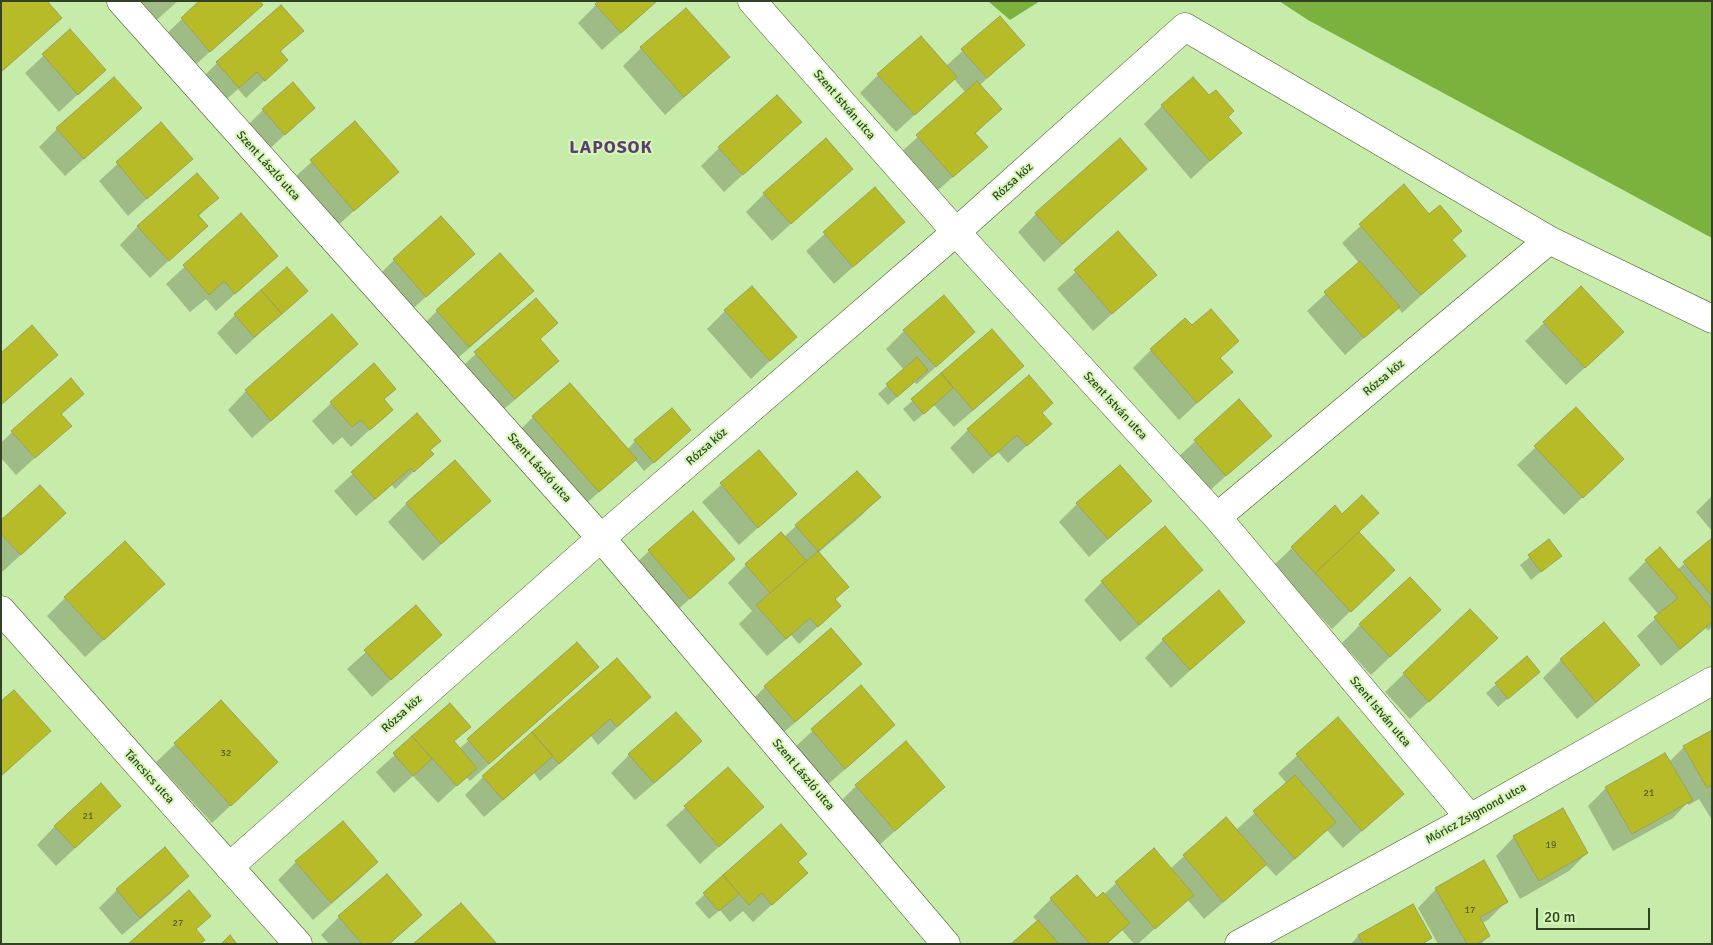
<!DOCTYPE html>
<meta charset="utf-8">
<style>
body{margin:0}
#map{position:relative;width:1713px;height:945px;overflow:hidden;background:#c7eba9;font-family:Signika,sans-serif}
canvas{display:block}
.frame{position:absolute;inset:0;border:2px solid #334126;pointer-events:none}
.scale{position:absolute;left:1536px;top:908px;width:114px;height:22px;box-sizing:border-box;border:2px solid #334126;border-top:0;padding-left:6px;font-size:15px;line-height:18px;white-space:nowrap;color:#334126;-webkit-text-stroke:4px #d4f8b6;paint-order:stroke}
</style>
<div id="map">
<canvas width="1713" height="945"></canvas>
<div class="frame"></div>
<div class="scale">20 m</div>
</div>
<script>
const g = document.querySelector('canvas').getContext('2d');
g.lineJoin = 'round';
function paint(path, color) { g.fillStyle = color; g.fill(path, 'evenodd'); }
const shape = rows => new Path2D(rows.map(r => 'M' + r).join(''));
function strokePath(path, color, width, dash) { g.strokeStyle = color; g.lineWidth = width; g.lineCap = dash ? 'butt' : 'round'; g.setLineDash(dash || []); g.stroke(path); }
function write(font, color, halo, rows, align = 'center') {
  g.font = font + ' Signika,sans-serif'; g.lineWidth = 4; g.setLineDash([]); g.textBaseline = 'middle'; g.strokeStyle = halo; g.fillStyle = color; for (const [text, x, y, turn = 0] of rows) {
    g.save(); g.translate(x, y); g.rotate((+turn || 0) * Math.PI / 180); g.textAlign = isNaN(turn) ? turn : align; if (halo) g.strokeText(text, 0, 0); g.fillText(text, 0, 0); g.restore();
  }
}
paint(shape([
 [988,1,1040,1,1010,20],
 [1279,1,1712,1,1712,238,1308,20]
]), '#7bb23e');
paint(shape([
 [1,1,60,18,1,72],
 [130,1,178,1,151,25],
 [201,1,261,5,191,69,163,37],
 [600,1,657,1,602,50,578,23],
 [999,18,1023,45,980,85,1001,109,975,134,986,147,934,194,899,154,966,93,954,79,896,132,860,93,878,75,946,66],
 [70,31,104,70,59,112,25,73],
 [302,31,280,52,286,60,246,98,238,89,220,105,199,81,217,63],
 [641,48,728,57,665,115,623,66],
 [1162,106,1226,117,1240,133,1191,179,1144,124],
 [140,108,65,176,39,147,57,129],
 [314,108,266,152,245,128,263,110],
 [800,122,724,192,701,166,719,148],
 [354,123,397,172,335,228,293,179],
 [161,124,191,159,128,216,99,181],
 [1120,140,1145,169,1044,262,1018,232,1036,214],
 [851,169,772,241,746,212,764,194],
 [1404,186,1464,256,1402,313,1398,307,1345,355,1307,311,1359,263,1342,243],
 [875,188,903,222,834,284,806,251],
 [217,198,198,217,206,226,150,278,120,245,138,226],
 [241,215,277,256,216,311,206,299,190,312,166,284],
 [1118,233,1155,275,1093,331,1057,289],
 [473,254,407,314,376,278,394,260],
 [1581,288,1604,350,1566,385,1525,341],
 [306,291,236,355,217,333,235,315],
 [532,291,514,309,450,365,419,329,437,311],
 [536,300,539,340,557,361,539,379,496,416,457,371],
 [725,311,795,337,751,379,707,329],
 [332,316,356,344,338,362,252,438,228,410,246,391],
 [904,331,974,332,917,384,914,382,888,405,878,394,904,370,886,349],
 [992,331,1022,366,1004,384,954,427,934,405,914,422,903,409],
 [1151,350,1219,359,1231,372,1179,420,1133,368],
 [373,364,395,389,383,400,391,410,351,447,342,437,333,445,312,421],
 [83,394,60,415,70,426,16,475,1,458,1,443,12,432],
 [1239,401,1270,436,1207,493,1176,459],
 [1052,403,1041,414,1050,424,1008,463,998,452,973,474,950,448,968,430],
 [1576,409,1604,477,1564,515,1517,465],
 [417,415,429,451,432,454,395,489,392,485,356,516,334,491],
 [533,417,627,450,635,441,681,439,644,471,635,460,580,509,515,435],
 [759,451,795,494,739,545,702,502],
 [455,462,489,501,423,561,388,522,406,504],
 [1712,496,1712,531,1696,512],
 [879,497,861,516,818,553,834,600,840,606,799,644,791,635,767,656,739,624,752,611,728,583,746,565,784,537,796,526],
 [1150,501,1089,557,1059,522,1077,504],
 [1335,507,1393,570,1332,629,1273,566],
 [693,513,733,559,671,616,630,569,649,551],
 [1,521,46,532,2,572,1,572],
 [1712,540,1712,627,1708,631,1706,628,1661,666,1637,636,1659,615,1628,579,1646,561,1677,570],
 [1549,541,1560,556,1531,580,1520,565],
 [1201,570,1183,588,1120,642,1084,600,1102,582],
 [65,598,145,602,85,657,47,616],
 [416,607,440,635,372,697,347,669],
 [1470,611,1478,656,1410,719,1385,692],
 [1244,621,1171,688,1145,658,1163,640],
 [1360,625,1421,628,1371,675,1342,643],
 [577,644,597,667,579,685,470,781,466,777,438,803,413,776,394,793,376,772,450,705,469,727,453,742,459,749],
 [1527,658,1538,672,1498,707,1486,693],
 [617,659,650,697,598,745,591,736,540,781,534,773,484,817,465,795,483,777],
 [1561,660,1638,665,1620,683,1577,719,1543,678],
 [860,663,842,682,776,739,747,705,765,687],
 [860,687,894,725,875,743,826,786,794,748],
 [221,702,258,780,212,823,156,762],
 [1338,719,1403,794,1343,848,1327,830,1276,876,1265,864,1247,882,1204,919,1187,899,1138,944,1134,944,1122,930,1107,944,1013,944,1038,922,1033,917,1051,899,1097,900,1103,895,1154,850,1170,869,1226,818,1236,830,1287,784,1278,773],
 [1712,731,1712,820,1699,799,1689,805,1687,803,1673,818,1613,851,1588,806,1606,788,1669,762,1684,747],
 [701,741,683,759,635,800,611,773,629,755],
 [906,743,944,787,876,848,838,804,856,786],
 [728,769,762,807,700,864,666,825],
 [101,824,56,866,37,845,55,826],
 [781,826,797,862,806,873,753,922,743,911,730,922,720,910,709,919,695,903],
 [1514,837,1587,853,1569,871,1520,899,1496,856],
 [296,862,377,862,359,880,313,920,278,880],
 [1484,862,1506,902,1488,920,1482,923,1489,936,1481,944,1438,944,1418,908,1436,889],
 [188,876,170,894,122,935,99,908,117,890],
 [1412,905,1431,937,1424,944,1351,944,1358,936],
 [420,915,390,944,329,944,321,935,339,917]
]), '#0003');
const building = shape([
 [1,1,47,1,62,18,1,72,1,1],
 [199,1,260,1,263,5,210,52,181,18,199,1],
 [598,1,657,1,621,33,595,4,598,1],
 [281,5,304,31,280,51,288,60,265,81,257,72,239,88,216,62,281,5],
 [686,8,730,57,684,97,640,47,686,8],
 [1000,16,1025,45,987,78,961,49,1000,16],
 [70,29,106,70,78,95,42,54,70,29],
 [921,36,957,77,915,115,877,74,921,36],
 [114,77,142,108,84,159,56,128,114,77],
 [1193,77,1209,95,1216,90,1234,111,1228,117,1242,133,1210,161,1161,105,1193,77],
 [977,81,1002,109,975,133,988,147,953,177,916,135,977,81],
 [293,82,315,108,285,135,262,109,293,82],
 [777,95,802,122,743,175,718,147,777,95],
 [355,121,399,172,354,211,310,160,355,121],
 [161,122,193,159,147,199,116,162,161,122],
 [826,138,853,169,791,224,763,193,826,138],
 [1120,138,1147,169,1062,244,1035,213,1120,138],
 [197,173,219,198,198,215,208,226,169,261,137,226,197,173],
 [1404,184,1429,214,1440,205,1462,231,1452,240,1466,256,1421,295,1359,224,1404,184],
 [875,187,905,222,853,267,823,232,875,187],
 [241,213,278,256,235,294,224,281,209,295,183,265,241,213],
 [441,216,475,254,426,297,393,259,441,216],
 [1118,231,1157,275,1112,314,1074,270,1118,231],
 [500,253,534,291,469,347,436,310,500,253],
 [1360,261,1400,307,1364,338,1324,292,1360,261],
 [287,267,308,291,282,314,261,290,287,267],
 [752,286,797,337,770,361,724,310,752,286],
 [1581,286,1624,332,1585,368,1543,322,1581,286],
 [261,290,282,314,254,337,234,314,261,290],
 [944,295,975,332,936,367,903,330,944,295],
 [536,298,558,323,540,339,559,361,515,399,474,352,536,298],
 [1211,309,1239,341,1220,358,1233,372,1197,403,1150,349,1185,318,1192,325,1211,309],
 [332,314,358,344,271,421,245,390,332,314],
 [32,325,58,355,1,405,1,353,32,325],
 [992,329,1024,366,973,410,941,373,992,329],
 [917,357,928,370,897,397,886,384,917,357],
 [374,363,396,389,384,399,393,410,370,430,361,420,352,427,330,402,374,363],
 [941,373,953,388,924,414,911,399,941,373],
 [1029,375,1053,403,1042,413,1052,424,1027,446,1017,435,992,457,967,429,1029,375],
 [71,378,84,394,61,414,72,426,35,458,11,431,71,378],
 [570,383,637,459,599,492,532,416,570,383],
 [1239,399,1272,436,1226,476,1194,440,1239,399],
 [1576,407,1624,459,1583,498,1534,446,1576,407],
 [672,408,691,430,654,463,634,440,672,408],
 [417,413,441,441,430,450,434,454,414,472,411,468,375,499,351,472,417,413],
 [759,450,797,494,758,528,720,483,759,450],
 [455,460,491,501,441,544,406,503,455,460],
 [1120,465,1152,501,1108,539,1076,503,1120,465],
 [857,471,881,497,818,551,795,525,857,471],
 [40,485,66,513,21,555,1,534,1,520,40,485],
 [1362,495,1379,513,1315,573,1291,547,1335,505,1342,514,1362,495],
 [693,511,735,559,690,599,648,550,693,511],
 [1165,526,1203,570,1139,625,1101,581,1165,526],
 [781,532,807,561,770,593,745,564,781,532],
 [1359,532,1395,570,1351,612,1315,573,1359,532],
 [1712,538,1712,596,1683,562,1712,538],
 [1549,539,1562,556,1541,572,1528,555,1549,539],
 [125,541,165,584,104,640,64,597,125,541],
 [1660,547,1712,609,1712,622,1680,649,1654,617,1678,598,1645,560,1660,547],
 [818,551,849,587,835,599,841,606,818,627,810,618,786,639,756,605,818,551],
 [1410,577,1441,610,1390,657,1359,624,1410,577],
 [1219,590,1245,622,1190,670,1162,639,1219,590],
 [416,605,442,635,391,680,364,650,416,605],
 [1470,609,1498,638,1429,702,1403,673,1470,609],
 [1604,622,1640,665,1596,702,1560,659,1604,622],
 [831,628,862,664,795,722,764,686,831,628],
 [577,642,599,667,489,764,467,739,577,642],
 [1527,656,1540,672,1508,699,1495,683,1527,656],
 [617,658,651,697,617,727,610,719,559,764,532,732,617,658],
 [861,685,895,725,845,769,811,729,861,685],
 [14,690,51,731,1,776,1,701,14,690],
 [221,700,278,762,231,806,174,743,221,700],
 [450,703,471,727,454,741,477,768,457,786,412,736,450,703],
 [676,712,702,741,654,783,628,754,676,712],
 [1338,717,1404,794,1362,831,1296,754,1338,717],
 [1712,730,1712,785,1707,788,1683,746,1712,730],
 [532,732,553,756,503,800,482,776,532,732],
 [412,736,432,759,413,776,393,753,412,736],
 [906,741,945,787,895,831,855,785,906,741],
 [1665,753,1693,800,1632,834,1605,787,1665,753],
 [728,767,764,807,719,847,684,806,728,767],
 [1295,775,1336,822,1295,859,1253,811,1295,775],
 [101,783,121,806,75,848,54,826,101,783],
 [1563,808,1588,853,1539,881,1513,836,1563,808],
 [1226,817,1267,864,1223,902,1183,855,1226,817],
 [343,821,378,862,331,903,295,861,343,821],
 [781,824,807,854,798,862,808,873,772,905,762,893,749,905,723,875,781,824],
 [165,847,189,876,140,918,116,889,165,847],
 [1154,848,1194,895,1155,929,1115,882,1154,848],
 [1484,860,1508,902,1480,917,1490,936,1477,944,1467,944,1435,888,1484,860],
 [387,874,422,915,389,944,362,944,338,916,387,874],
 [723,875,739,894,719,911,703,893,723,875],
 [1077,875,1097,898,1103,892,1130,923,1106,944,1090,944,1050,898,1077,875],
 [189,890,211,916,196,929,205,940,200,944,128,944,189,890],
 [461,903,497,944,413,944,461,903],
 [1413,904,1432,938,1422,944,1363,944,1358,935,1413,904],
 [1038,920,1059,944,1011,944,1038,920],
 [230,935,237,944,221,944,230,935]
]);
paint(building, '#b7bb27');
strokePath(building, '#9da059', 1);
const minor = shape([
 [121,1,601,538,946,944],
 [752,1,956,232,1217,517,1470,818],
 [1217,517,1549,240],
 [1,610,298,944],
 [229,867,601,538,956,232,1185,27,1549,240,1712,319],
 [1239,944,1470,818,1712,681]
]);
strokePath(minor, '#436024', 29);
strokePath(minor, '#fff', 28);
write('10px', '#546026', null, [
 ["32",226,753],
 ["21",1649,793],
 ["21",88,816],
 ["19",1551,845],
 ["17",1470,910],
 ["27",178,923]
]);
write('12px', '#334126', '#d4f8b6', [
 ["Szent István utca",844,105,49],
 ["Szent László utca",268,166,48],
 ["Rózsa köz",1013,182,-42],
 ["Rózsa köz",1384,378,-40],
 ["Szent István utca",1115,406,47],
 ["Rózsa köz",707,447,-41],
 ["Szent László utca",539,468,48],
 ["Szent István utca",1380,712,50],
 ["Rózsa köz",402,714,-42],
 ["Szent László utca",803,775,50],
 ["Táncsics utca",149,777,48],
 ["Móricz Zsigmond utca",1476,814,-29]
]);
g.letterSpacing = '1px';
write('bold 18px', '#5e3b74', '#d4f8b6', [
 ["LAPOSOK",611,148]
]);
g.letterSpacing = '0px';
</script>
